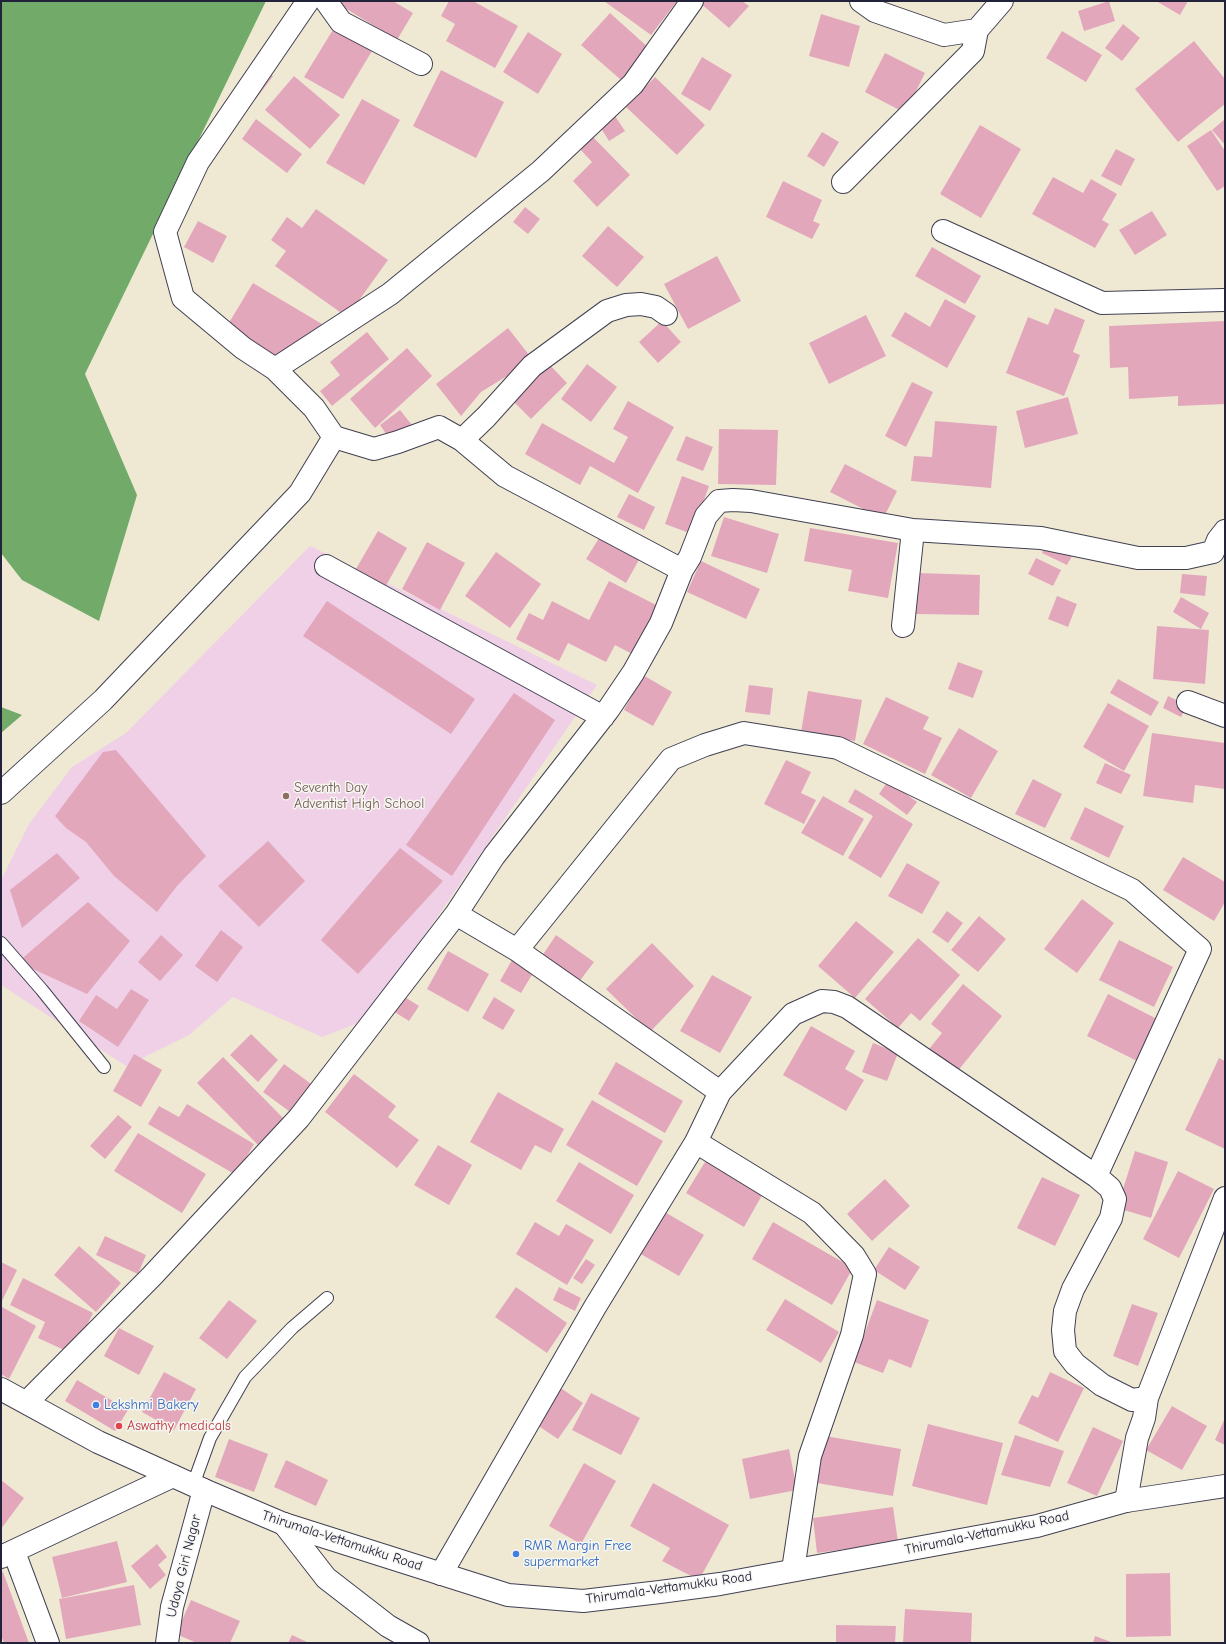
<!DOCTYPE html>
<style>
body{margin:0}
#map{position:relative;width:1226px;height:1644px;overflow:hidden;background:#efe9d4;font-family:"Comic Neue",sans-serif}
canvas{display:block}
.frame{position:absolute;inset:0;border:2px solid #22223b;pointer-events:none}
</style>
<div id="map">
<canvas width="1226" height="1644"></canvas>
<div class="frame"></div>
</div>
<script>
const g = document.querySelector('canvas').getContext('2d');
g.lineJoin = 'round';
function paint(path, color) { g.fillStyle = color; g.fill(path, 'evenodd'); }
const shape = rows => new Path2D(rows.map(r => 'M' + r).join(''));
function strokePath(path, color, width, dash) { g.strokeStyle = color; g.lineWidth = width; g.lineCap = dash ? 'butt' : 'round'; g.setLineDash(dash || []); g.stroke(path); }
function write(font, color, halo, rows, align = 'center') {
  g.font = font + ' "Comic Neue",sans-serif'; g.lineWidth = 3; g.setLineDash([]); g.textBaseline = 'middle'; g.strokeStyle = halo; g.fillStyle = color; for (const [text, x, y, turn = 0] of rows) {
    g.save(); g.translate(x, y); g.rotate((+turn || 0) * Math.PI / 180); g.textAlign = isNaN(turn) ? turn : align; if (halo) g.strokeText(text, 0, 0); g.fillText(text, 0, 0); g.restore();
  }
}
paint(shape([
 [310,546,597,685,366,1020,322,1037,233,997,189,1035,126,1066,1,985,1,880,29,824,72,767,126,733]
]), '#efd0e7');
paint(shape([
 [1,1,266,1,85,374,137,495,99,621,22,580,1,553],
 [1,707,22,715,1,733]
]), '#71aa69');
paint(shape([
 [343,1,393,1,413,13,397,40,340,5],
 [449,1,473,1,518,26,495,68,446,41,455,24,441,16],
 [604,1,677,1,651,35],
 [700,1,742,1,749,6,729,28,699,2],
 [1109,1,1115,21,1084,31,1078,11],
 [1156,1,1188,1,1180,15],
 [610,13,650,49,621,80,581,45],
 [821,14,860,26,849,67,809,56],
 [1123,24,1140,38,1122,61,1105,48],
 [334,28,372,51,343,99,304,77],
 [1062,31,1102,55,1086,82,1046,58],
 [528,32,562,54,538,94,503,72],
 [1194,41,1225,79,1225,104,1178,142,1135,89],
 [885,53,925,73,905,113,865,92],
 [702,57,732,75,710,111,681,94],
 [265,69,273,76,255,100,246,93],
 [441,70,504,102,476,158,413,126],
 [294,76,340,115,310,149,265,110],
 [655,77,705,125,677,155,626,107],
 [362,99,400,120,364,185,326,163],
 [615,116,625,131,609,141,599,125],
 [256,119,302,154,287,173,242,139],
 [1225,119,1225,145,1212,130],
 [980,125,1021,149,981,218,940,194],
 [1211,130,1225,151,1225,186,1217,191,1187,146],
 [822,132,839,142,824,167,807,156],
 [592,136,630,175,597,207,573,181,592,162,579,148],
 [1116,149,1135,159,1121,186,1101,176],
 [1053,177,1083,193,1091,179,1117,194,1102,220,1109,224,1095,248,1032,214],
 [783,181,822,200,813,221,820,224,812,239,766,217],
 [525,207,540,219,528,234,513,222],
 [316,209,388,260,347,317,275,266,286,251,271,240,287,217,302,228],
 [1152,211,1167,235,1135,255,1119,230],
 [198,221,227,236,213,263,184,247],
 [608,226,644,257,617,287,582,256],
 [932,247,981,276,965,304,915,276],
 [717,256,741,301,688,329,664,284],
 [253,283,322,324,295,367,227,326],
 [945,299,976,316,947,368,891,336,905,312,930,327],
 [1055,308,1085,320,1073,352,1080,355,1064,396,1006,373,1028,317,1048,325],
 [866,315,886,356,829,384,809,343],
 [662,321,681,342,658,363,639,342],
 [1225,321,1225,404,1178,406,1178,396,1129,399,1128,367,1110,368,1109,326],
 [508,328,533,360,481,392,461,416,436,384],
 [367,332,389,359,332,406,320,391,340,375,330,362],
 [407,348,432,376,375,428,350,399],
 [547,362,567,383,531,419,510,398],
 [587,364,617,387,591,422,561,399],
 [912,382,933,392,906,447,885,436],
 [1068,397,1078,434,1025,448,1016,411],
 [628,401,674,427,638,493,590,466,580,485,525,454,542,423,614,463,628,437,613,429],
 [400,410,412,425,391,441,380,425],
 [935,421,997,426,991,488,911,481,914,456,932,457],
 [719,429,778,430,776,485,718,484],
 [686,436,713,447,703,471,676,460],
 [845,464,897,491,883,519,830,492],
 [682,476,709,486,692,534,665,524],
 [629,494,655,507,644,530,617,517],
 [724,517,779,534,767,573,711,556],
 [810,528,898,543,888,598,848,591,852,570,804,561],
 [378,531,407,548,383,591,353,574],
 [601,535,640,558,626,583,586,559],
 [1050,537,1076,549,1067,565,1042,553],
 [427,542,465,563,440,610,402,589],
 [496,552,541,584,510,628,465,596],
 [1036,558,1061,570,1053,586,1028,574],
 [701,561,760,589,746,619,687,592],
 [917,573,980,575,979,615,916,614],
 [1182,574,1207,576,1205,596,1180,593],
 [609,581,660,607,636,656,615,645,606,662,568,643,559,661,516,639,529,613,543,620,552,601,589,620],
 [1057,596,1077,604,1068,627,1048,619],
 [1181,597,1209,613,1201,629,1173,612],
 [327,601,475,699,451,734,303,636],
 [1157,626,1209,630,1205,684,1153,679],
 [958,662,983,671,973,698,948,689],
 [643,675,672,692,653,726,624,710],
 [1118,679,1159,702,1151,716,1110,693],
 [749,685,773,688,770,715,745,712],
 [808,691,862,700,855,741,801,732],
 [514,693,555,720,452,876,406,845],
 [1168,696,1187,705,1181,717,1163,708],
 [886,697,929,717,923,729,942,738,925,774,863,744],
 [1108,703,1149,726,1124,771,1083,747],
 [959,728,998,751,971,798,931,775],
 [1152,733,1225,743,1225,789,1195,785,1193,803,1143,796],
 [116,750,206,856,177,886,157,912,114,876,86,842,66,828,55,816,103,752],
 [786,760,811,772,801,793,816,800,804,824,764,804],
 [1105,763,1131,775,1121,794,1096,783],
 [1033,779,1062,794,1045,828,1015,814],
 [888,781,917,802,907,815,879,794],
 [855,789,913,824,881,878,848,858,873,816,848,802],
 [823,796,864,819,843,856,801,833],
 [1085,807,1124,826,1109,858,1070,839],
 [268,841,305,881,259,927,218,886],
 [400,848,443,881,358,974,321,940],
 [57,853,80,878,22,928,10,890],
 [1183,857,1225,882,1225,902,1214,921,1163,890],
 [907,863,940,882,922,914,888,896],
 [1082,899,1114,923,1077,973,1044,949],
 [88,902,130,941,87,994,18,962],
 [947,911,963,923,948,943,932,932],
 [979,916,1006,939,978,972,951,950],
 [856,921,894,952,855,998,818,966],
 [221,930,243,947,217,982,195,966],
 [161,935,183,955,160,981,138,962],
 [556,935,594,962,579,982,542,956],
 [918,938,960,975,920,1021,911,1013,898,1028,865,999],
 [1119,940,1173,967,1154,1007,1099,980],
 [652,943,694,986,650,1032,606,989],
 [448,951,489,974,468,1012,427,989],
 [512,960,533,973,521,993,500,981],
 [712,975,752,997,720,1053,680,1031],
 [963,984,1002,1016,957,1072,929,1049,942,1033,931,1024],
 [131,989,149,1000,118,1047,79,1021,96,995,117,1009],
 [1108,994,1159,1020,1139,1062,1087,1036],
 [403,996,419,1006,409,1021,393,1011],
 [494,997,515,1010,503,1030,482,1018],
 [811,1026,855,1051,845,1069,864,1080,846,1111,783,1075],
 [251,1034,278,1060,258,1082,230,1055],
 [873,1043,898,1053,887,1081,862,1072],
 [134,1054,162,1070,141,1107,113,1091],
 [223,1057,286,1121,260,1147,197,1083],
 [1219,1058,1225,1061,1225,1149,1185,1130],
 [616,1062,683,1101,665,1133,598,1094],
 [284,1064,314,1086,293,1114,263,1092],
 [354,1074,396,1106,388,1117,419,1140,397,1168,325,1112],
 [498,1092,564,1129,551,1153,535,1145,521,1170,470,1142],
 [592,1100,663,1141,637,1186,566,1145],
 [187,1104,254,1144,236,1175,148,1124,159,1106,179,1117],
 [118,1115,132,1127,105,1159,90,1146],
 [138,1133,206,1174,182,1213,114,1171],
 [438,1145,472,1165,449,1205,414,1185],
 [1135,1151,1168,1162,1151,1218,1117,1208],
 [708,1157,765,1190,744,1227,686,1193],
 [579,1162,634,1195,611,1234,556,1201],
 [1178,1171,1214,1189,1179,1258,1143,1239],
 [1042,1177,1080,1195,1055,1246,1017,1228],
 [885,1179,910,1206,872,1241,847,1214],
 [663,1211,704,1235,679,1276,639,1253],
 [535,1222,559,1236,566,1224,594,1240,567,1285,516,1254],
 [773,1222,853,1268,832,1305,752,1259],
 [105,1236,146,1255,138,1274,96,1255],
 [79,1246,121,1283,96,1312,54,1275],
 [889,1247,920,1267,905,1290,874,1270],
 [586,1259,595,1265,582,1284,573,1278],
 [1,1262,17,1270,1,1303],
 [23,1278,93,1313,73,1354,38,1338,45,1322,10,1305],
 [516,1287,567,1323,547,1353,495,1317],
 [559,1287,581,1298,575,1311,553,1300],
 [785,1299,839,1332,821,1363,766,1330],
 [229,1300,257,1321,227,1359,199,1338],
 [877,1300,929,1320,911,1368,889,1359,883,1373,854,1362],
 [1132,1304,1158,1313,1138,1366,1113,1356],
 [2,1307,36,1326,9,1379,1,1374],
 [119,1328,154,1346,139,1375,104,1356],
 [164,1372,196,1389,174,1430,142,1412],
 [1050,1372,1084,1388,1058,1442,1018,1423,1032,1395,1038,1398],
 [77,1380,128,1410,115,1431,65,1401],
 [559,1387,583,1403,558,1439,534,1423],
 [591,1393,640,1418,621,1455,572,1430],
 [1172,1406,1207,1426,1182,1470,1146,1450],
 [1225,1418,1225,1445,1215,1440],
 [928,1424,1003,1443,987,1505,912,1486],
 [1093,1427,1123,1441,1097,1496,1067,1483],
 [1015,1435,1064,1451,1050,1487,1001,1475],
 [825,1436,901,1449,893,1496,817,1483],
 [229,1439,268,1454,254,1492,215,1477],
 [789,1449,797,1490,750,1499,742,1459],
 [286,1460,328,1480,316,1506,274,1487],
 [584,1463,616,1481,581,1544,549,1526],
 [1,1480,24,1498,1,1529],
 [653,1483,729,1525,699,1580,662,1561,670,1548,630,1526],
 [893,1507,898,1542,817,1553,813,1518],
 [117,1541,127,1582,62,1598,52,1557],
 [157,1544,167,1557,158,1565,166,1575,150,1589,131,1566],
 [3,1572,29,1643,4,1643,1,1635,1,1573],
 [1170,1573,1171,1636,1126,1637,1126,1574],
 [134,1585,141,1625,66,1639,59,1599],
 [191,1600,240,1621,230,1643,197,1643,176,1634],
 [905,1609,972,1613,971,1643,903,1643],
 [836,1625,896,1626,895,1643,836,1643],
 [292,1635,309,1643,288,1643],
 [1095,1636,1114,1643,1093,1643]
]), '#e3a7bc');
const lane = shape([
 [1,943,42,990,104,1067],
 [193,1485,210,1438,245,1377,292,1328,327,1298]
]);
const street = shape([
 [326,1,341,22,421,64],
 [861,1,875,11,944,35,977,30,1002,1],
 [843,182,973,51,977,30],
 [943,231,1102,303,1225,300],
 [275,369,390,294,541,171,633,84,692,1],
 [334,437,374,449,398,442,439,427,462,440,505,476,682,570],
 [462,440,486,417,532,366,607,311,626,305,641,304,656,307,666,314],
 [326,566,603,717],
 [903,626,913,530],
 [1188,702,1225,716],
 [1,793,103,700,300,493,334,437,314,408,275,369,243,348,183,298,165,232,198,162,308,1],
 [456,914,494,856,608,710,633,673,661,623,682,570,690,557,706,516,719,501,733,500,751,501,913,530,1041,538,1138,558,1186,558,1213,552,1218,540,1225,531],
 [517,950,671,759,705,745,744,733,838,748,1132,890,1200,949,1096,1176],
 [696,1142,812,1213,854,1256,865,1274,852,1335,810,1456,793,1570],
 [1147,1398,1225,1198],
 [27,1402,152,1276,299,1118,456,914,517,950,720,1092],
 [284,1524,326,1578,388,1626,418,1643],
 [14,1552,48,1643],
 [1,1557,173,1476],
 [441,1574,595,1307,696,1142,720,1092,793,1014,822,1001,834,1002,847,1007,1096,1176,1110,1188,1115,1199,1111,1218,1073,1289,1065,1311,1063,1330,1065,1351,1075,1364,1102,1385,1132,1400,1147,1398,1144,1418,1137,1438,1126,1501],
 [167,1643,172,1607,204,1490]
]);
const secondary = shape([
 [1,1389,98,1442,204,1490,284,1524,508,1595,583,1601,660,1592,720,1584,1037,1526,1126,1501,1225,1486]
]);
strokePath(lane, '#414052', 14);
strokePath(street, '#414052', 24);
strokePath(secondary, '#414052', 24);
strokePath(lane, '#fff', 12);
strokePath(street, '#fff', 22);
strokePath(secondary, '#fff', 22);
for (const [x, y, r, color] of [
 [286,796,4,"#8d6e63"],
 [96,1405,4,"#3f7fe0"],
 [119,1426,4,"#e0444e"],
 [516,1554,4,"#3f7fe0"]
]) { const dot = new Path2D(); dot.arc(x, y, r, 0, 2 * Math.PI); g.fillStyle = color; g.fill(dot); strokePath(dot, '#f6f6f2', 1.5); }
write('14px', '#785e54', '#f6f6f2', [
 ["Seventh Day",294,788],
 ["Adventist High School",294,804]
], 'left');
write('14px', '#366cbe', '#f6f6f2', [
 ["Lekshmi Bakery",104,1405],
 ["RMR Margin Free",524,1546],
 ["supermarket",524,1562]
], 'left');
write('14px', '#be3a42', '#f6f6f2', [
 ["Aswathy medicals",127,1426]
], 'left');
write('14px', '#22223b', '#f6f6f2', [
 ["Thirumala-Vettamukku Road",987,1533,-12],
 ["Thirumala-Vettamukku Road",342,1541,18],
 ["Udaya Giri Nagar",184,1566,-76],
 ["Thirumala-Vettamukku Road",669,1588,-8]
]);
</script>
